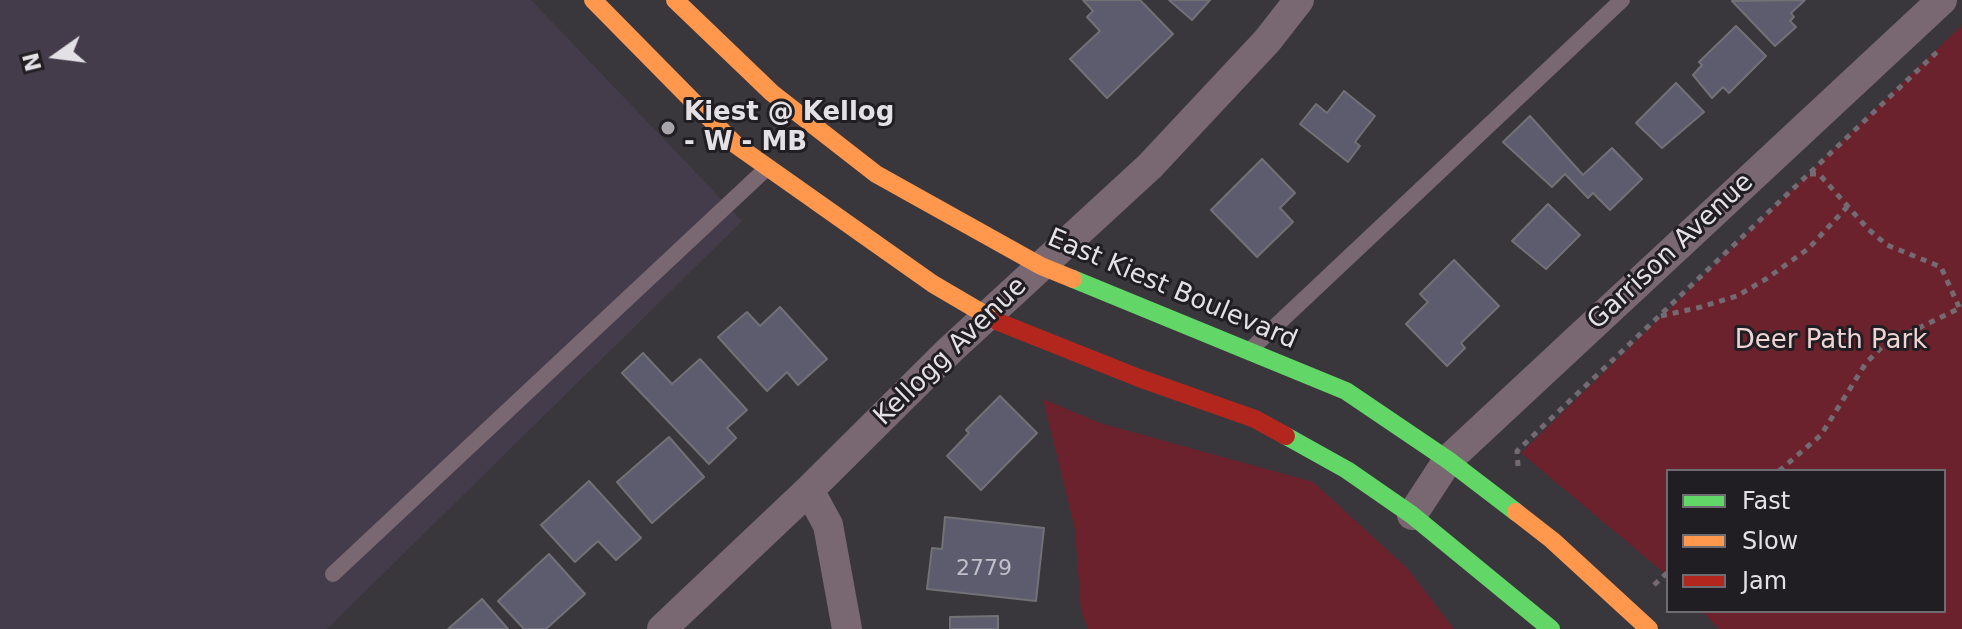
<!DOCTYPE html>
<style>
body{margin:0}
#map{position:relative;width:1962px;height:629px;overflow:hidden;background:#3a373c;font-family:"DejaVu Sans",sans-serif}
canvas{display:block}
.legend{position:absolute;left:1666px;top:469px;width:280px;height:144px;box-sizing:border-box;background:#201e22;border:2px solid #6e6c70;margin:0;padding:10px 14px;list-style:none;font-size:24px;color:#e3e0e6}
.legend li{display:flex;align-items:center;gap:16px;height:40px}
.legend b{width:40px;border:2px solid #6e6c70}
.north{position:absolute;left:16px;top:16px;width:80px;height:80px;-webkit-text-stroke:6px #201e22;paint-order:stroke;rotate:256deg;font-size:22px;font-weight:700;line-height:32px;text-align:center;color:#e3e0e6}
.north::after{content:'';display:block;margin:auto;width:28px;height:36px;background:#e3e0e6;clip-path:polygon(50% 0,100% 100%,50% 72%,0 100%)}
</style>
<div id="map">
<canvas width="1962" height="629"></canvas>
<ul class="legend">
<li><b style="height:10px;background:#63d668"></b>Fast</li>
<li><b style="height:10px;background:#ff974d"></b>Slow</li>
<li><b style="height:10px;background:#b3261e"></b>Jam</li>
</ul>
<div class="north">N</div>
</div>
<script>
const g = document.querySelector('canvas').getContext('2d');
g.lineJoin = 'round';
function paint(path, color) { g.fillStyle = color; g.fill(path, 'evenodd'); }
const shape = rows => new Path2D(rows.map(r => 'M' + r).join(''));
function strokePath(path, color, width, dash) { g.strokeStyle = color; g.lineWidth = width; g.lineCap = dash ? 'butt' : 'round'; g.setLineDash(dash || []); g.stroke(path); }
function write(font, color, halo, rows, align = 'center') {
  g.font = font + ' "DejaVu Sans",sans-serif'; g.lineWidth = 6; g.setLineDash([]); g.textBaseline = 'middle'; g.strokeStyle = halo; g.fillStyle = color; for (const [text, x, y, turn = 0] of rows) {
    g.save(); g.translate(x, y); g.rotate((+turn || 0) * Math.PI / 180); g.textAlign = isNaN(turn) ? turn : align; if (halo) g.strokeText(text, 0, 0); g.fillText(text, 0, 0); g.restore();
  }
}
paint(shape([
 [0,0,531,0,742,221,327,629,0,629]
]), '#443c4a');
paint(shape([
 [1962,25,1962,629,1719,629,1702,611,1944,611,1944,471,1668,471,1668,576,1521,453],
 [1043,399,1100,423,1313,482,1407,568,1454,629,1088,629,1081,611,1075,529]
]), '#6c222c');
const building = shape([
 [1083,0,1140,0,1173,34,1107,98,1070,59,1100,31,1087,17,1093,11,1083,0],
 [1169,0,1210,0,1192,20,1169,0],
 [1805,0,1791,13,1794,17,1790,21,1796,27,1775,46,1732,1,1805,0],
 [1736,26,1766,56,1729,93,1723,87,1712,98,1693,75,1702,65,1699,62,1736,26],
 [1676,83,1704,112,1662,148,1636,123,1676,83],
 [1344,91,1375,116,1355,142,1360,146,1348,162,1300,124,1316,104,1327,113,1344,91],
 [1530,116,1583,175,1612,148,1642,179,1610,210,1593,193,1588,198,1565,174,1552,187,1503,142,1530,116],
 [1262,159,1295,193,1280,208,1293,222,1257,257,1211,210,1262,159],
 [1548,204,1580,235,1546,269,1512,241,1548,204],
 [1454,260,1499,306,1461,343,1465,348,1447,366,1406,324,1428,302,1420,294,1454,260],
 [780,307,827,359,798,385,787,372,767,391,718,337,747,312,760,326,780,307],
 [643,353,672,384,700,359,747,410,727,428,736,438,709,464,622,373,643,353],
 [1000,396,1037,433,981,490,947,456,969,433,966,430,1000,396],
 [669,437,704,477,652,523,617,482,669,437],
 [589,481,641,538,616,560,598,541,575,562,541,525,589,481],
 [945,517,1044,528,1036,601,927,589,932,548,942,549,945,517],
 [549,554,585,594,546,629,524,629,498,601,549,554],
 [482,599,508,629,448,629,482,599],
 [998,616,998,629,950,629,950,617,998,616]
]);
paint(building, '#5d5c6e');
strokePath(building, '#727176', 2);
strokePath(shape([
 [1810,174,1819,174,1868,229,1887,245,1941,267,1959,307],
 [1661,316,1701,307,1737,296,1766,279,1808,249,1847,207],
 [1518,466,1517,451,1937,52],
 [1779,471,1821,435,1866,363,1884,345,1962,307],
 [1654,585,1668,572]
]), '#746b72', 5, [6, 6]);
strokePath(shape([
 [1250,350,1622,0],
 [333,574,767,168]
]), '#796872', 16);
strokePath(shape([
 [809,490,828,525,847,629],
 [1412,515,1448,460,1942,0],
 [662,629,809,490,950,350,1150,166,1267,41,1299,0]
]), '#796872', 30);
strokePath(shape([
 [1073,279,1346,391,1448,460,1516,512],
 [1286,436,1347,470,1412,515,1551,629]
]), '#63d668', 18);
strokePath(shape([
 [593,0,736,145,933,284,996,321],
 [675,0,772,93,876,174,1041,266,1073,279],
 [1516,512,1552,540,1649,629]
]), '#ff974d', 18);
strokePath(shape([
 [996,321,1139,378,1255,419,1286,436]
]), '#b3261e', 18);
for (const [x, y, r, color] of [
 [668,128,8,"#a8a5aa"]
]) { const dot = new Path2D(); dot.arc(x, y, r, 0, 2 * Math.PI); g.fillStyle = color; g.fill(dot); strokePath(dot, '#201e22', 3); }
write('22px', '#c2bfc8', null, [
 ["2779",984,569]
]);
write('bold 26px', '#e3e0e6', '#201e22', [
 ["Kiest @ Kellog",684,113],
 ["- W - MB",684,143]
], 'left');
write('26px', '#e3e0e6', '#201e22', [
 ["Garrison Avenue",1671,252,-43],
 ["East Kiest Boulevard",1172,290,23],
 ["Kellogg Avenue",951,352,-44]
]);
write('26px', '#eed3d3', '#201e22', [
 ["Deer Path Park",1831,341]
]);
</script>
